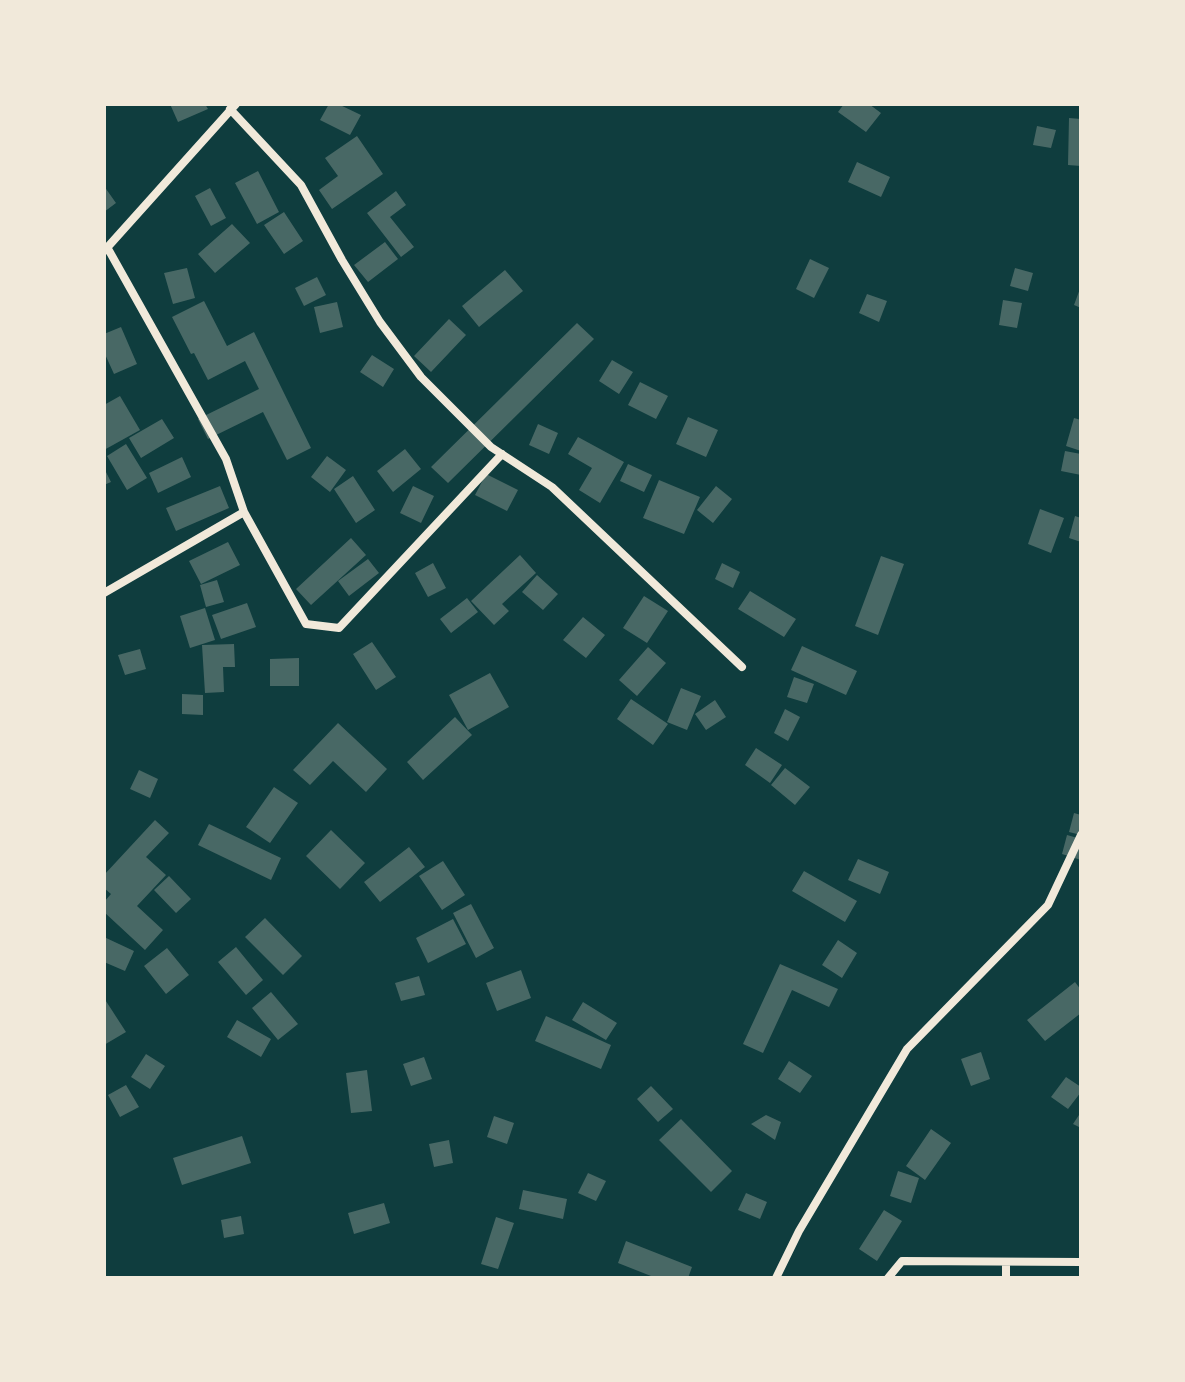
<!DOCTYPE html>
<style>
body{margin:0}
#map{position:relative;width:1185px;height:1382px;overflow:hidden;background:#0f3d3e;font-family:Quicksand,sans-serif}
canvas{display:block}
.frame{position:absolute;inset:0;border:106px solid #f1e9da;pointer-events:none}
</style>
<div id="map">
<canvas width="1185" height="1382"></canvas>
<div class="frame"></div>
</div>
<script>
const g = document.querySelector('canvas').getContext('2d');
g.lineJoin = 'round';
function paint(path, color) { g.fillStyle = color; g.fill(path, 'evenodd'); }
const shape = rows => new Path2D(rows.map(r => 'M' + r).join(''));
function strokePath(path, color, width, dash) { g.strokeStyle = color; g.lineWidth = width; g.lineCap = dash ? 'butt' : 'round'; g.setLineDash(dash || []); g.stroke(path); }
paint(shape([
 [170,104,205,104,208,109,178,122],
 [329,104,338,104,361,115,350,135,320,120],
 [844,104,869,104,881,113,866,132,838,112],
 [1069,118,1081,119,1081,166,1068,165],
 [1037,126,1056,130,1051,148,1033,145],
 [357,136,383,174,332,209,319,190,338,176,325,158],
 [857,162,890,177,881,197,848,182],
 [258,171,279,212,257,224,235,183],
 [104,186,116,203,104,212],
 [210,188,226,218,211,226,195,196],
 [396,191,406,205,390,217,414,247,401,257,367,213],
 [284,212,303,241,284,254,264,225],
 [232,224,250,243,215,273,198,254],
 [385,242,398,259,368,282,354,265],
 [810,259,829,268,814,298,796,289],
 [187,268,195,298,173,304,164,273],
 [1015,268,1033,273,1028,291,1010,286],
 [505,270,523,291,479,327,462,306],
 [317,277,326,295,304,306,295,288],
 [1081,286,1081,308,1074,305],
 [867,294,887,301,879,322,859,313],
 [1003,300,1022,303,1017,328,999,325],
 [204,301,227,346,254,332,311,448,287,460,263,412,208,439,198,419,259,389,245,361,208,380,194,353,191,354,172,317],
 [337,302,343,327,320,333,314,307],
 [449,319,466,335,431,372,414,356],
 [577,323,594,339,448,483,431,467],
 [121,327,137,364,114,374,104,352,104,334],
 [372,355,394,369,383,387,360,372],
 [612,360,633,372,619,394,599,381],
 [640,382,668,396,656,419,628,405],
 [120,396,140,430,104,450,104,405],
 [688,417,718,430,706,457,676,444],
 [1074,418,1081,420,1081,451,1066,446],
 [162,419,174,438,141,458,129,438],
 [538,424,558,433,549,454,529,445],
 [578,437,624,462,600,503,579,490,592,468,568,454],
 [126,444,147,478,127,490,107,456],
 [405,449,421,469,393,492,377,471],
 [1065,451,1081,454,1081,475,1061,471],
 [327,456,346,470,330,492,311,477],
 [182,457,191,477,158,493,149,473],
 [628,464,652,475,644,492,620,481],
 [104,468,111,482,104,485],
 [486,474,518,490,507,511,475,495],
 [353,476,375,510,356,523,334,489],
 [659,480,700,497,684,534,643,518],
 [220,486,229,508,176,531,166,508],
 [413,486,434,496,421,523,400,513],
 [716,486,732,499,713,523,697,510],
 [1040,509,1064,518,1051,553,1028,544],
 [1075,516,1081,518,1081,542,1069,538],
 [351,538,366,555,311,605,296,589],
 [228,542,240,565,201,584,189,561],
 [520,555,536,573,502,604,509,611,494,625,471,601],
 [881,556,904,564,878,635,855,626],
 [368,559,379,573,349,596,338,581],
 [433,563,446,588,428,597,415,573],
 [722,563,740,572,733,588,715,579],
 [537,575,558,594,543,610,522,592],
 [217,580,224,602,206,607,200,585],
 [750,591,796,619,784,637,738,609],
 [644,596,668,611,647,643,623,628],
 [467,598,478,612,451,633,440,619],
 [247,603,256,627,221,639,212,615],
 [205,608,215,640,190,648,180,616],
 [583,617,605,635,586,658,563,640],
 [372,642,396,677,376,690,353,654],
 [234,644,235,667,223,667,224,692,205,693,202,645],
 [802,646,857,671,846,695,791,670],
 [648,647,666,663,637,696,619,680],
 [140,649,146,669,125,675,118,655],
 [299,658,299,686,270,686,270,659],
 [490,673,509,707,468,730,449,695],
 [794,677,814,684,807,703,787,697],
 [681,688,701,696,687,730,667,722],
 [182,694,203,695,203,715,182,714],
 [631,699,668,724,653,745,617,719],
 [715,700,726,717,706,730,695,714],
 [785,709,800,717,788,741,774,733],
 [455,717,472,735,423,780,407,762],
 [338,723,387,769,366,792,333,761,310,785,293,770],
 [756,748,782,765,770,783,745,765],
 [785,768,810,787,795,805,771,785],
 [139,770,158,779,150,798,130,789],
 [274,787,298,803,270,843,246,827],
 [1074,813,1081,815,1081,835,1069,832],
 [155,820,169,833,146,857,166,875,137,906,163,930,145,950,104,912,104,902,111,894,104,888,104,875],
 [209,824,281,858,271,880,198,845],
 [331,830,365,863,340,889,306,856],
 [1067,835,1081,839,1081,860,1062,854],
 [409,847,425,867,380,902,364,882],
 [858,859,889,872,880,894,848,880],
 [443,861,465,895,442,910,419,876],
 [804,871,857,901,845,922,792,891],
 [169,876,191,899,176,913,154,890],
 [471,904,494,948,476,958,453,913],
 [265,918,302,956,283,975,245,937],
 [453,919,466,944,428,963,416,938],
 [104,937,134,951,125,971,104,962],
 [838,940,857,953,842,978,822,965],
 [236,947,263,980,246,995,218,962],
 [167,948,189,975,166,994,144,966],
 [780,964,838,989,829,1007,792,990,763,1053,743,1044],
 [521,970,531,998,497,1011,486,983],
 [419,976,425,995,401,1001,395,983],
 [1075,982,1081,990,1081,1013,1045,1041,1027,1020],
 [271,992,298,1024,278,1040,252,1008],
 [104,998,126,1032,104,1045],
 [583,1002,617,1023,606,1040,572,1020],
 [546,1016,611,1045,601,1069,535,1041],
 [237,1020,271,1039,261,1057,227,1037],
 [981,1052,990,1079,971,1086,961,1059],
 [146,1054,165,1066,150,1089,131,1077],
 [424,1057,432,1079,411,1086,403,1064],
 [789,1061,812,1076,800,1093,778,1079],
 [367,1070,372,1111,351,1113,346,1073],
 [1066,1077,1081,1087,1081,1092,1068,1109,1051,1097],
 [126,1085,139,1107,120,1117,108,1095],
 [651,1086,673,1109,658,1122,637,1099],
 [1081,1112,1081,1128,1073,1124],
 [766,1115,781,1122,775,1140,751,1124],
 [494,1116,514,1123,507,1144,487,1137],
 [681,1119,732,1171,711,1192,659,1140],
 [931,1129,951,1143,925,1180,906,1166],
 [242,1136,251,1163,182,1185,173,1158],
 [449,1140,453,1163,434,1167,429,1144],
 [898,1171,919,1178,911,1203,890,1196],
 [588,1173,606,1181,596,1201,578,1193],
 [523,1190,567,1199,563,1219,519,1209],
 [746,1193,767,1202,760,1219,738,1210],
 [384,1203,390,1223,354,1234,348,1213],
 [884,1210,902,1221,877,1261,859,1249],
 [241,1216,244,1234,224,1238,221,1220],
 [496,1217,514,1223,498,1269,481,1264],
 [626,1241,692,1267,688,1278,656,1278,618,1263]
]), '#486865');
strokePath(shape([
 [230,109,301,185,342,260,380,322,421,377,491,447,552,487,742,667],
 [107,247,226,459,244,512,306,624,339,628,502,454],
 [105,250,236,104],
 [104,593,244,512],
 [1006,1262,1006,1278],
 [776,1278,799,1231,907,1049,1048,905,1081,835],
 [888,1278,902,1261,1081,1262]
]), '#f1e9da', 8);
</script>
